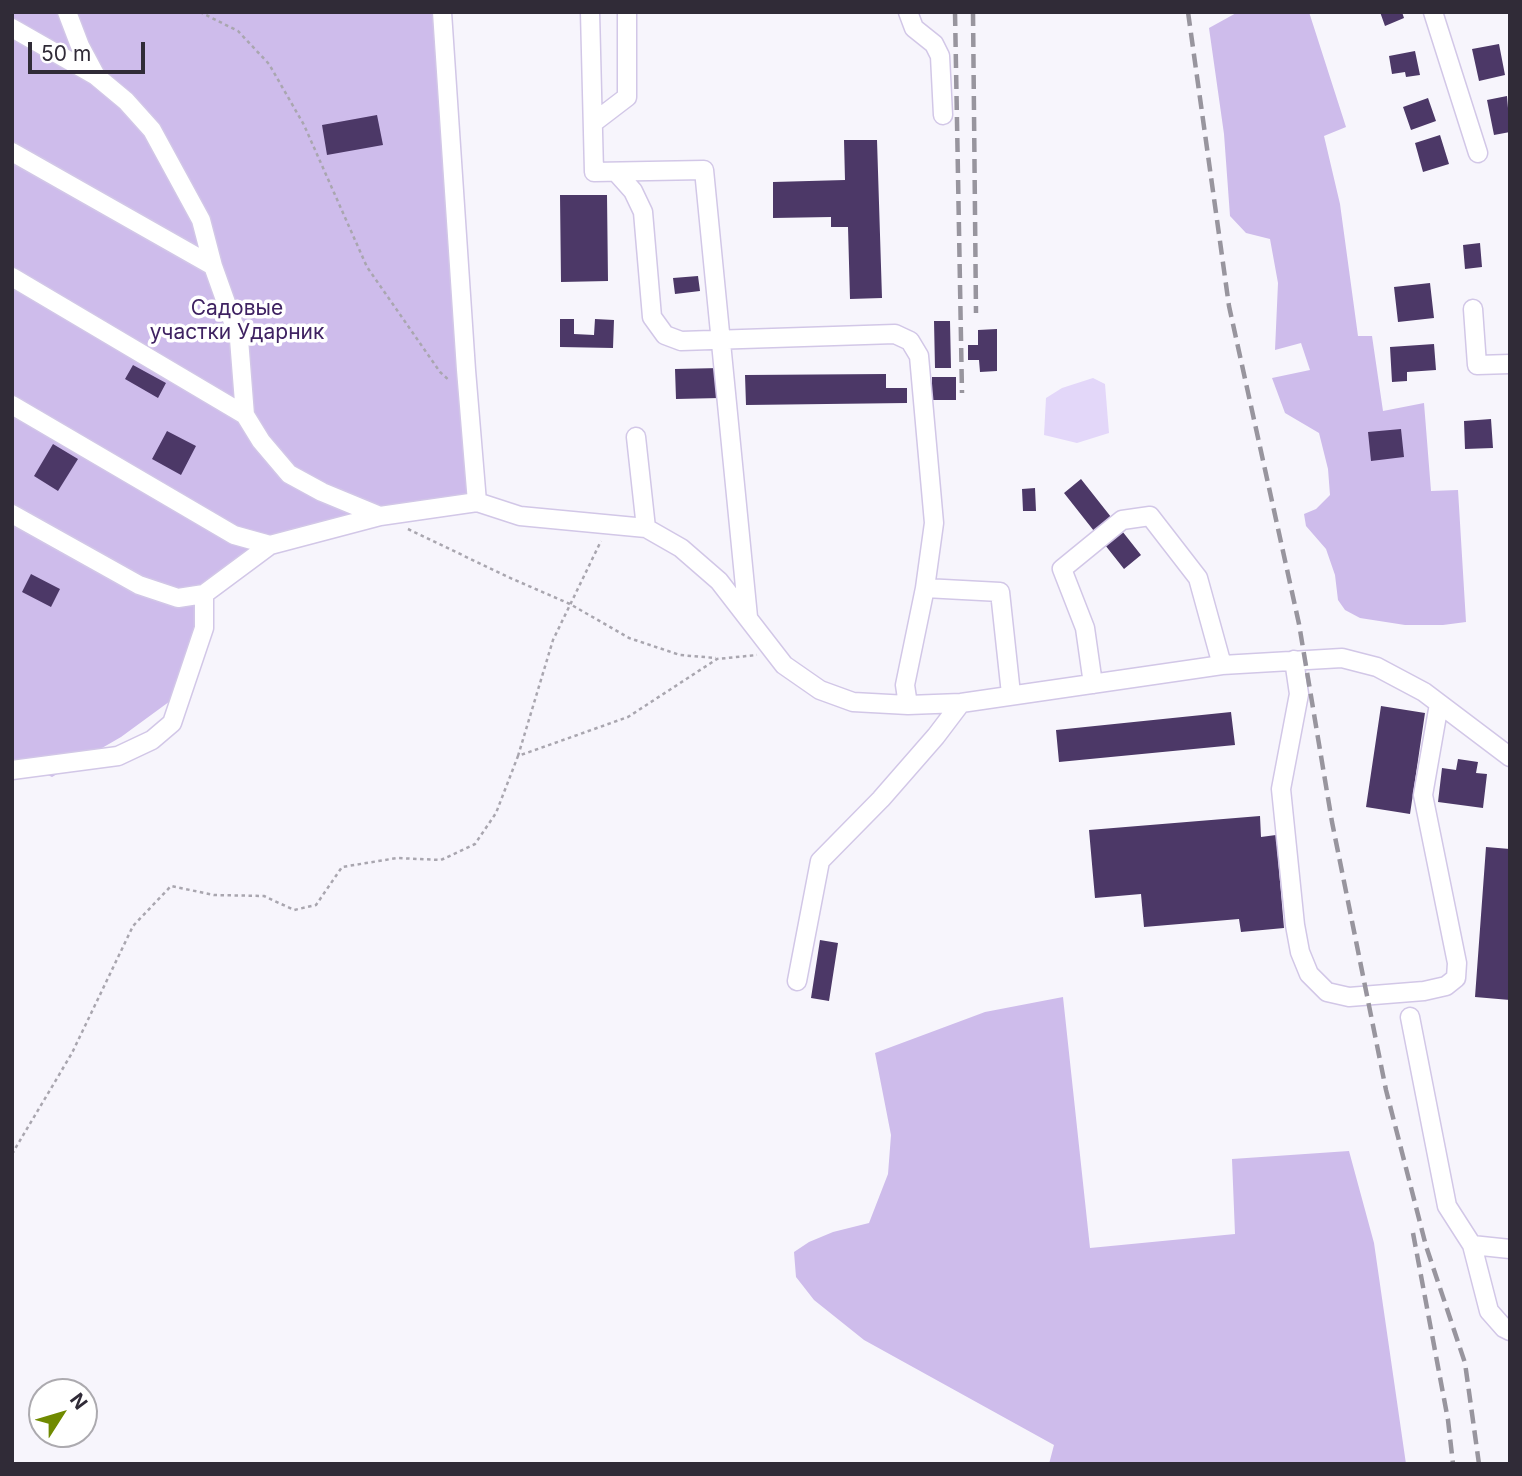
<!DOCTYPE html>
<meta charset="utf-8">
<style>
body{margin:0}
#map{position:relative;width:1522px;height:1476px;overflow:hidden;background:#f7f5fc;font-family:Inter,sans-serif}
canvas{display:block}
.frame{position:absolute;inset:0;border:14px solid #302b37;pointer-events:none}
.north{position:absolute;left:28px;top:1378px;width:70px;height:70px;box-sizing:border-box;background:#fff;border:2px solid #acaaaf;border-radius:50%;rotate:53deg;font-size:19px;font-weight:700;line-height:28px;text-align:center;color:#302b37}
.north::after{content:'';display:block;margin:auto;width:24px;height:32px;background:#708a00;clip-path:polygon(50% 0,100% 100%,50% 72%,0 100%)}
.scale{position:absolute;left:28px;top:42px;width:117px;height:32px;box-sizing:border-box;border:4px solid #302b37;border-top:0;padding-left:9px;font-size:21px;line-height:24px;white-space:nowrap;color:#302b37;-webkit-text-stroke:5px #fff;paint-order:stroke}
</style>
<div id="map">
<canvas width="1522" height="1476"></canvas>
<div class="frame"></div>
<div class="north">N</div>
<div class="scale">50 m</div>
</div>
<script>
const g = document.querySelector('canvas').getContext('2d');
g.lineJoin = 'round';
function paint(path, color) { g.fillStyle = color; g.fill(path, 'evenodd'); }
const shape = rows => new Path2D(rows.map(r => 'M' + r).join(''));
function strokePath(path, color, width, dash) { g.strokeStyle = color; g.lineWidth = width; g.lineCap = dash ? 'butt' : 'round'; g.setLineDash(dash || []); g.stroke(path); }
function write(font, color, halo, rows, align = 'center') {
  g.font = font + ' Inter,sans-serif'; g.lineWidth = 7; g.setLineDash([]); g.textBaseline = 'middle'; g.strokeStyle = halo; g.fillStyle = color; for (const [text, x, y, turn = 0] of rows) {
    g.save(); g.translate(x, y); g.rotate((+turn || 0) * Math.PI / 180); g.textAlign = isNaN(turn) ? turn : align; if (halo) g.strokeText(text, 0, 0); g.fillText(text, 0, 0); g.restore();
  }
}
paint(shape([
 [12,12,442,12,477,502,270,545,204,594,177,696,121,737,52,777,12,758],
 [1238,12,1309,12,1346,127,1324,136,1340,204,1358,336,1372,336,1383,411,1424,403,1431,491,1458,490,1466,622,1443,625,1405,625,1360,618,1345,610,1338,600,1335,575,1326,549,1306,526,1304,514,1316,509,1330,495,1328,469,1319,433,1285,413,1272,378,1310,370,1301,343,1275,350,1278,283,1270,239,1246,233,1230,216,1224,134,1209,28],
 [1063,997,1090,1248,1235,1234,1232,1159,1349,1151,1374,1243,1406,1464,1049,1464,1054,1445,864,1340,814,1300,796,1277,794,1252,809,1242,833,1232,869,1223,888,1174,891,1135,875,1053,985,1012]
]), '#cebceb');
paint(shape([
 [1093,378,1105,384,1109,433,1077,443,1044,435,1046,398,1062,388]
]), '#e3d7f9');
paint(shape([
 [1380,12,1402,12,1404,18,1385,26],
 [1499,44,1505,75,1479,81,1472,49],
 [1415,51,1420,75,1406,77,1405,72,1392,74,1389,56],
 [1507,96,1510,132,1494,135,1487,100],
 [1428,98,1436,121,1411,130,1403,107],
 [377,115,383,145,327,155,322,125],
 [1440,135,1449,164,1423,172,1415,143],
 [844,140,877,140,882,298,850,299,848,227,831,227,831,217,773,218,773,182,845,180],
 [560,195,607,195,608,281,561,282],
 [1480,243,1482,267,1465,269,1463,245],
 [698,276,700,291,675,294,673,278],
 [1430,283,1434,318,1398,322,1394,287],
 [560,319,574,319,574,334,594,335,595,319,614,320,613,348,560,347],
 [934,321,950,321,951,368,935,368],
 [997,329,997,371,980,372,979,360,968,360,968,345,978,345,978,330],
 [1434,344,1436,370,1407,372,1407,381,1392,382,1390,347],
 [133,365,166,383,158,398,125,379],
 [720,368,720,398,676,399,675,369],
 [886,374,886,388,907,388,907,403,746,405,745,375],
 [932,377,956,377,956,400,932,400],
 [1491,419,1493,448,1465,449,1464,421],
 [1401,429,1404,457,1371,461,1368,432],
 [167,431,196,446,181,475,152,459],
 [53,444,78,459,58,491,34,476],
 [1081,479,1141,555,1124,569,1064,493],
 [1035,488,1036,511,1023,511,1022,489],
 [31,574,60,589,51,607,22,592],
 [1381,706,1425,713,1410,814,1366,807],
 [1231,712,1235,745,1059,762,1056,730],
 [1458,759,1478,762,1476,773,1487,774,1483,808,1438,802,1442,768,1456,770],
 [1260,816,1261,837,1276,835,1284,928,1241,932,1239,919,1144,927,1141,894,1095,898,1089,830],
 [1486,847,1510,849,1510,1000,1475,997],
 [820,940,838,943,829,1001,811,998]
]), '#4c3867');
const minor = shape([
 [67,12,80,46,96,76],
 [442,12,466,370,477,502,520,516,646,528,681,548,719,581,784,665,820,690,853,702,908,705,961,703,1222,665,1342,658,1377,667,1424,692,1510,757],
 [590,12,594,172,704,170,748,617],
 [908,12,914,28,934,44,940,56,943,115],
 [1433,12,1478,153],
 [12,28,96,76,126,101,152,130,201,220,213,266],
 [593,123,627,97,627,12],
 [12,152,213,266,239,339,245,415],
 [616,172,633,191,643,212,652,317,665,335,681,341,895,334,910,341,919,356,934,523,925,588],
 [12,277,245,415,261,441,289,474,322,492,380,516],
 [1473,309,1477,365,1510,364],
 [12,405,234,535,270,545],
 [636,437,646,528],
 [12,514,139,585,178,598,204,594,270,545,380,516,477,502],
 [1294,660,1299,694,1281,789,1295,925,1300,952,1309,974,1327,992,1349,997,1424,991,1446,986,1456,978,1457,963,1423,795,1439,704],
 [1093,684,1085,628,1062,569,1122,520,1150,516,1198,578,1222,665],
 [908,705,905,685,925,588,1000,592,1011,694],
 [12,770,118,756,152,740,172,723,204,628,204,594],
 [797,981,820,861,881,799,936,736,961,703],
 [1410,1017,1447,1206,1472,1245,1489,1311,1504,1328,1510,1331],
 [1472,1245,1510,1249]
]);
strokePath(minor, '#d2c7e7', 21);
strokePath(shape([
 [200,12,238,31,269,64,304,125,367,267,440,372,450,381],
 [408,529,508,577,570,604,629,638,680,655,716,658],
 [518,756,553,640,601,541],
 [12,1154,72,1053,133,926,171,886,214,895,264,896,294,910,316,905,342,867,397,858,441,860,475,844,496,813,518,756,628,717,717,659,757,655]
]), '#a9a6af', 2.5, [3.5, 3.5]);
strokePath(minor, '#fff', 18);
strokePath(shape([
 [955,12,962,393],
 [973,12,976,313],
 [1188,12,1229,306,1299,624,1332,822,1386,1090,1426,1246,1465,1363,1479,1464],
 [1413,1233,1448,1420,1453,1464]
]), '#98959e', 4.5, [14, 7]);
write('21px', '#3f2262', '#fff', [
 ["Садовые",237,309],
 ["участки Ударник",237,333]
]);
</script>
